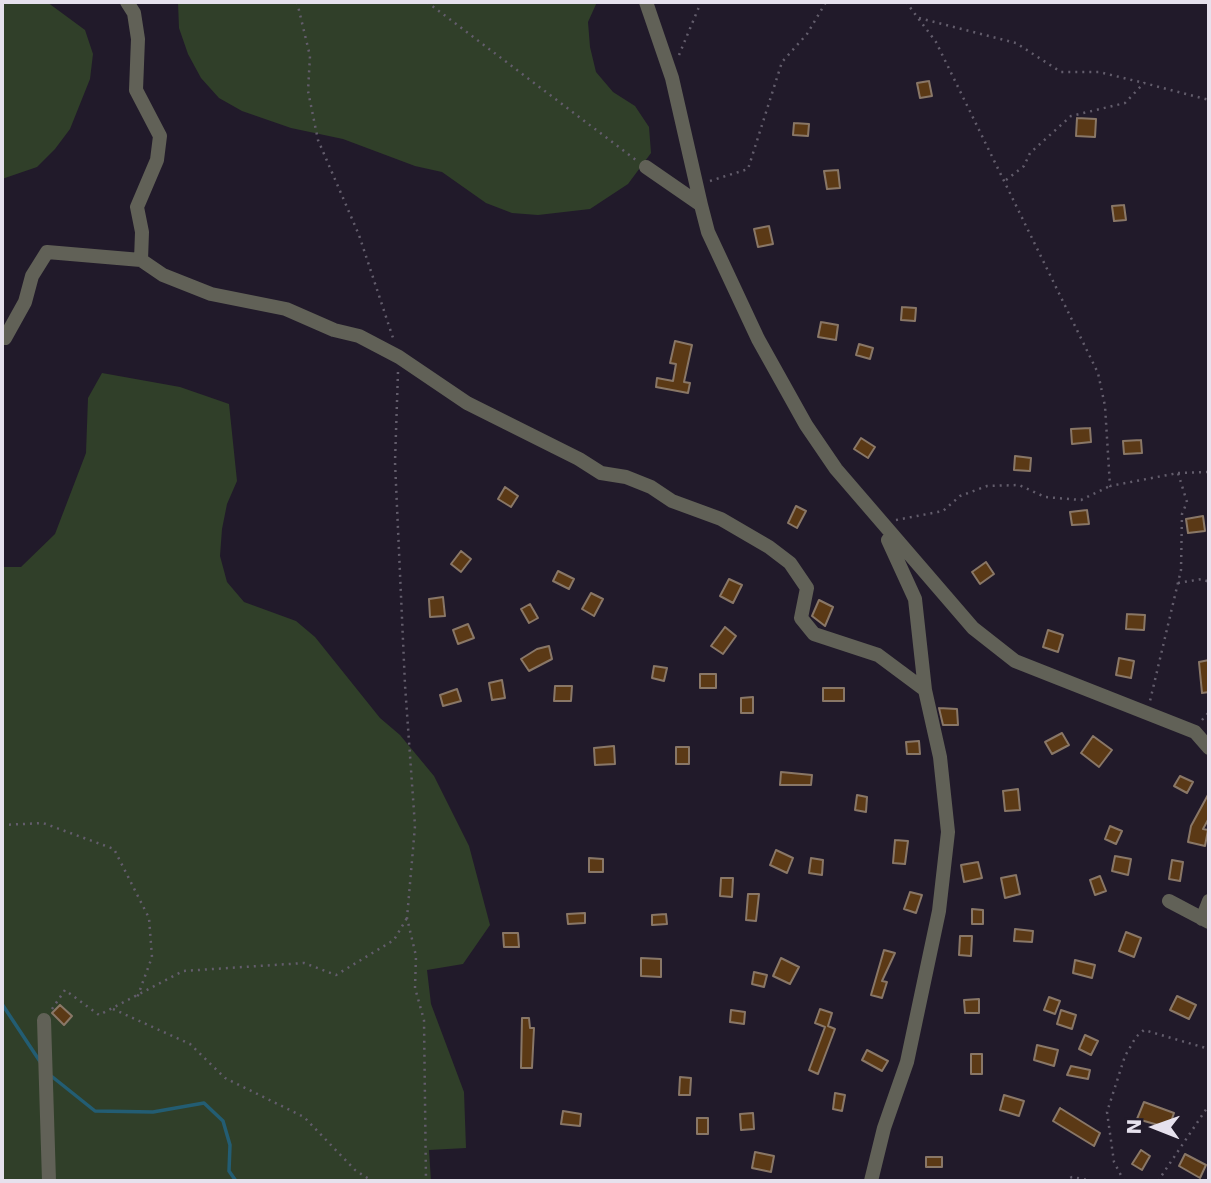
<!DOCTYPE html>
<style>
body{margin:0}
#map{position:relative;width:1211px;height:1183px;overflow:hidden;background:#211a2a;font-family:"DejaVu Sans",sans-serif}
canvas{display:block}
.frame{position:absolute;inset:0;border:4px solid #e6e1ed;pointer-events:none}
.north{position:absolute;left:1120px;top:1092px;width:70px;height:70px;-webkit-text-stroke:5px #211a2a;paint-order:stroke;rotate:271deg;font-size:19px;font-weight:700;line-height:28px;text-align:center;color:#e6e1ed}
.north::after{content:'';display:block;margin:auto;width:24px;height:32px;background:#e6e1ed;clip-path:polygon(50% 0,100% 100%,50% 72%,0 100%)}
</style>
<div id="map">
<canvas width="1211" height="1183"></canvas>
<div class="frame"></div>
<div class="north">N</div>
</div>
<script>
const g = document.querySelector('canvas').getContext('2d');
g.lineJoin = 'round';
function paint(path, color) { g.fillStyle = color; g.fill(path, 'evenodd'); }
const shape = rows => new Path2D(rows.map(r => 'M' + r).join(''));
function strokePath(path, color, width, dash) { g.strokeStyle = color; g.lineWidth = width; g.lineCap = dash ? 'butt' : 'round'; g.setLineDash(dash || []); g.stroke(path); }
paint(shape([
 [2,2,47,2,85,30,93,54,90,79,70,129,55,149,37,167,2,179],
 [178,2,597,2,588,22,590,47,596,72,613,92,635,106,649,127,651,153,628,184,590,209,538,215,512,213,486,203,442,172,415,166,343,139,291,128,242,111,219,98,201,78,188,54,179,28],
 [102,373,180,387,229,404,237,481,227,504,222,529,220,556,227,582,244,602,296,621,315,637,380,718,400,735,434,776,469,846,490,925,463,964,427,970,431,1004,464,1092,466,1148,429,1150,431,1181,2,1181,2,567,21,567,55,534,86,453,88,398]
]), '#303f29');
strokePath(shape([
 [2,1004,41,1063],
 [50,1075,95,1111,153,1112,204,1103,223,1121,230,1145,229,1171,236,1181]
]), '#235d73', 3.5);
const building = shape([
 [929,81,932,96,920,98,917,83,929,81],
 [1077,118,1096,119,1095,137,1076,136,1077,118],
 [794,123,809,124,808,136,793,135,794,123],
 [838,170,840,188,827,189,824,171,838,170],
 [1124,205,1126,220,1114,221,1112,206,1124,205],
 [769,226,773,244,758,247,754,229,769,226],
 [902,307,916,308,915,321,901,320,902,307],
 [821,322,838,325,836,340,818,337,821,322],
 [675,341,692,345,684,382,690,383,688,393,656,387,657,378,673,381,676,364,670,363,675,341],
 [859,344,873,348,870,359,856,355,859,344],
 [1090,428,1091,442,1072,444,1071,429,1090,428],
 [861,438,875,447,868,458,854,449,861,438],
 [1141,440,1142,453,1124,454,1123,441,1141,440],
 [1015,456,1031,458,1030,471,1014,470,1015,456],
 [505,487,518,496,511,507,498,499,505,487],
 [796,506,806,511,797,528,788,523,796,506],
 [1087,510,1089,524,1072,525,1070,512,1087,510],
 [1203,516,1205,531,1188,533,1186,519,1203,516],
 [461,551,471,559,461,572,451,564,461,551],
 [986,562,994,574,980,584,972,572,986,562],
 [558,571,574,579,569,589,553,581,558,571],
 [729,579,742,585,733,603,720,596,729,579],
 [591,593,603,599,594,616,582,609,591,593],
 [443,597,445,616,430,617,429,599,443,597],
 [819,600,833,607,825,626,812,616,819,600],
 [530,604,538,618,529,623,521,609,530,604],
 [1127,614,1145,615,1144,630,1126,629,1127,614],
 [468,624,474,638,458,644,453,630,468,624],
 [725,627,736,636,723,654,711,646,725,627],
 [1048,630,1063,635,1058,652,1043,647,1048,630],
 [549,646,552,659,529,671,521,659,537,649,549,646],
 [1119,658,1134,661,1131,678,1116,675,1119,658],
 [1209,660,1209,692,1202,693,1199,662,1209,660],
 [654,666,667,668,664,681,652,678,654,666],
 [700,674,716,674,716,688,700,688,700,674],
 [502,680,505,698,492,700,489,683,502,680],
 [555,686,572,686,571,701,554,701,555,686],
 [823,688,844,688,844,701,823,701,823,688],
 [457,689,461,701,443,706,440,695,457,689],
 [753,697,753,713,741,713,741,698,753,697],
 [939,708,957,709,958,725,943,725,939,708],
 [1062,733,1069,745,1052,754,1045,742,1062,733],
 [1093,736,1112,750,1099,767,1081,753,1093,736],
 [919,741,920,754,907,754,906,742,919,741],
 [614,746,615,764,595,765,594,748,614,746],
 [676,747,689,747,689,764,676,764,676,747],
 [781,772,812,775,811,785,780,785,781,772],
 [1180,776,1193,782,1187,793,1174,786,1180,776],
 [1018,789,1020,810,1005,811,1003,791,1018,789],
 [1209,793,1209,818,1203,829,1208,830,1205,846,1188,842,1191,826,1209,793],
 [857,795,867,797,866,812,855,810,857,795],
 [1110,826,1122,831,1116,844,1105,839,1110,826],
 [895,840,908,841,905,864,893,863,895,840],
 [776,850,793,858,787,873,770,865,776,850],
 [1115,856,1131,859,1128,875,1112,871,1115,856],
 [589,858,603,859,603,872,589,872,589,858],
 [811,858,823,860,822,875,809,873,811,858],
 [1172,860,1183,862,1180,881,1169,879,1172,860],
 [978,862,982,878,964,882,961,865,978,862],
 [1016,875,1020,894,1005,898,1001,878,1016,875],
 [1100,876,1106,891,1095,895,1090,880,1100,876],
 [721,878,733,878,732,897,720,896,721,878],
 [910,892,922,895,916,913,904,909,910,892],
 [748,894,759,894,756,921,746,920,748,894],
 [972,909,983,910,983,924,972,924,972,909],
 [585,913,585,923,568,924,567,914,585,913],
 [666,914,667,924,652,925,652,915,666,914],
 [1015,929,1033,931,1032,942,1014,941,1015,929],
 [1126,932,1141,938,1134,957,1119,951,1126,932],
 [503,933,518,933,519,947,504,947,503,933],
 [960,936,972,936,971,956,959,955,960,936],
 [884,950,895,953,882,981,887,982,882,998,871,995,884,950],
 [641,958,661,959,661,977,641,976,641,958],
 [781,958,799,967,790,984,773,976,781,958],
 [1075,960,1095,965,1092,978,1073,973,1075,960],
 [754,972,767,975,764,987,752,984,754,972],
 [1177,996,1196,1005,1189,1019,1170,1010,1177,996],
 [1049,997,1060,1001,1055,1014,1044,1010,1049,997],
 [979,999,979,1013,965,1013,964,1000,979,999],
 [60,1005,72,1016,64,1025,52,1013,60,1005],
 [820,1009,832,1013,828,1026,835,1029,818,1074,809,1070,825,1027,815,1023,820,1009],
 [731,1010,745,1012,744,1024,730,1022,731,1010],
 [1061,1010,1076,1015,1072,1029,1057,1024,1061,1010],
 [522,1018,529,1018,530,1028,534,1028,532,1068,521,1068,522,1018],
 [1085,1035,1098,1041,1091,1055,1079,1049,1085,1035],
 [1037,1045,1058,1050,1054,1066,1034,1060,1037,1045],
 [867,1050,888,1061,882,1071,862,1060,867,1050],
 [971,1054,982,1054,982,1074,971,1074,971,1054],
 [1071,1066,1090,1070,1088,1079,1067,1075,1071,1066],
 [680,1077,691,1078,690,1095,679,1095,680,1077],
 [835,1093,845,1095,842,1111,833,1109,835,1093],
 [1004,1095,1024,1101,1019,1116,1000,1110,1004,1095],
 [1144,1102,1174,1113,1169,1128,1137,1119,1144,1102],
 [1060,1108,1100,1133,1094,1146,1053,1121,1060,1108],
 [563,1111,581,1114,580,1126,561,1124,563,1111],
 [753,1113,754,1129,741,1130,740,1114,753,1113],
 [697,1118,708,1118,708,1134,697,1134,697,1118],
 [1141,1150,1150,1156,1142,1170,1132,1164,1141,1150],
 [755,1152,774,1156,771,1172,752,1168,755,1152],
 [1185,1154,1206,1165,1200,1178,1179,1166,1185,1154],
 [926,1157,942,1157,942,1167,926,1167,926,1157]
]);
paint(building, '#5b3915');
strokePath(building, '#897767', 2);
strokePath(shape([
 [297,2,310,56,308,91,318,140,359,235,393,338],
 [427,2,636,160],
 [906,2,936,42,1098,373,1105,406,1110,486,1178,473,1187,502,1182,514,1181,570,1150,701],
 [919,18,1016,43,1061,72,1099,72,1144,83],
 [679,55,701,2],
 [1006,180,1024,166,1030,153,1071,116,1125,103,1144,83,1209,100],
 [710,181,748,169,782,62,807,34,826,2],
 [398,372,395,462,405,685,415,826,407,918,416,956,415,988,424,1020,426,1181],
 [1178,473,1209,472],
 [896,520,943,511,960,496,987,486,1019,485,1045,497,1081,500,1110,486],
 [1178,583,1202,579,1209,582],
 [1202,720,1209,712],
 [2,825,43,823,114,849,149,918,152,957,137,998],
 [52,1009,65,990,99,1015,183,971,304,963,336,975,394,940,407,918],
 [113,1009,190,1044,225,1078,304,1117,355,1170,372,1181],
 [1064,1181,1072,1177,1094,1181],
 [1124,1181,1114,1162,1107,1112,1125,1056,1136,1037,1144,1030,1209,1049],
 [1158,1181,1209,1105]
]), '#635d6c', 2.5, [2, 5]);
strokePath(shape([
 [127,2,134,13,138,39,136,90,160,136,157,160,137,207,142,232,141,260],
 [646,2,672,78,701,205],
 [646,167,701,205,708,232,758,339,806,425,836,469,973,628,1015,661,1195,732,1209,748],
 [2,338,5,338,25,302,32,276,47,252,141,260,163,275,211,294,286,309,334,330,359,336,399,357,467,403,579,459,601,473,626,477,651,487,672,501,721,519,769,547,790,563,807,588,801,618,814,634,878,655,925,690],
 [1169,901,1209,922],
 [1202,919,1209,901],
 [44,1020,49,1181],
 [871,1181,884,1128,907,1062,939,911,948,832,940,757,925,690,915,599,888,540]
]), '#616157', 14);
</script>
